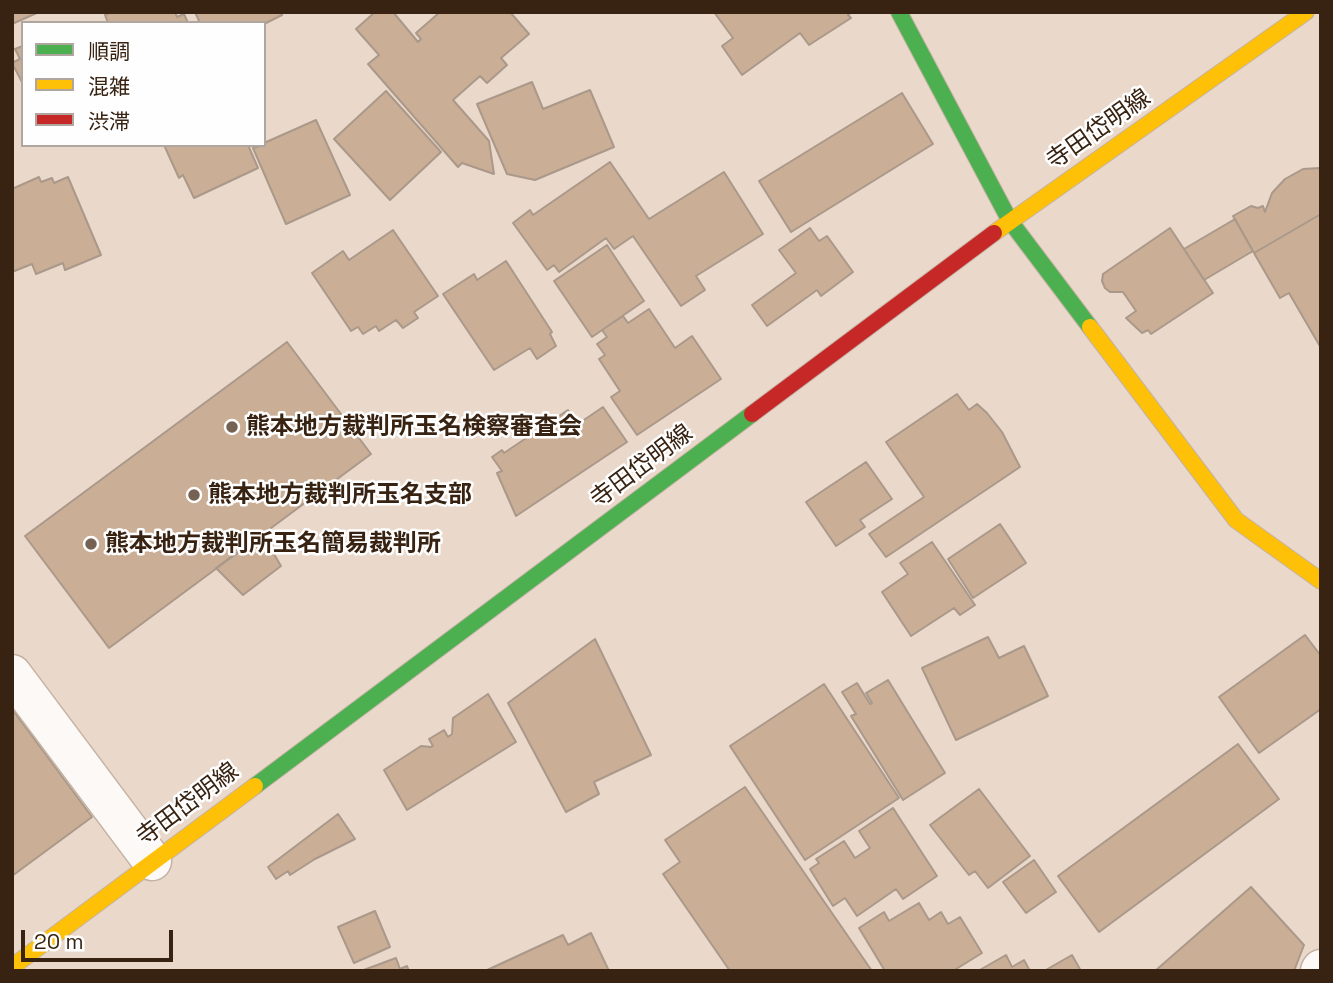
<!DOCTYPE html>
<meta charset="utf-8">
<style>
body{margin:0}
#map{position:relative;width:1333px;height:983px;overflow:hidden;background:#ead8ca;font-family:"Space Grotesk","Noto Sans JP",sans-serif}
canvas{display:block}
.frame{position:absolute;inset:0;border:14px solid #382312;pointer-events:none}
.legend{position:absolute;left:21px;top:21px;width:245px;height:126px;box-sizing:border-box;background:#fefefe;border:2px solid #afa6a0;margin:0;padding:9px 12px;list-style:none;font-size:21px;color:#382312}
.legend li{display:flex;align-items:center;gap:14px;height:35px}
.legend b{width:35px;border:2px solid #afa6a0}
.scale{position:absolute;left:21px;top:930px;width:152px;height:32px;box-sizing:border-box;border:4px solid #382312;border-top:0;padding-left:9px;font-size:21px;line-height:24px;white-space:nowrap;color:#382312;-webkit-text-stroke:5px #fefefe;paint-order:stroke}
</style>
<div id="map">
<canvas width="1333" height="983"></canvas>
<div class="frame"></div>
<ul class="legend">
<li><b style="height:9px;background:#4caf50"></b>順調</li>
<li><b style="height:9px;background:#ffc107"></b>混雑</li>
<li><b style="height:9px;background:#c62828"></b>渋滞</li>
</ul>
<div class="scale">20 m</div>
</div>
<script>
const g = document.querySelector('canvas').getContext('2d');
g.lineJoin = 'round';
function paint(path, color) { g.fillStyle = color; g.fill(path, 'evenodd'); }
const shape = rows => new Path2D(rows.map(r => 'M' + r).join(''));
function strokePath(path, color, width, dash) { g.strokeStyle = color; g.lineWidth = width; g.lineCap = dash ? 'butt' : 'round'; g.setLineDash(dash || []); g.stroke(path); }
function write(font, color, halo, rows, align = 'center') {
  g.font = font + ' "Space Grotesk","Noto Sans JP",sans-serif'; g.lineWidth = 5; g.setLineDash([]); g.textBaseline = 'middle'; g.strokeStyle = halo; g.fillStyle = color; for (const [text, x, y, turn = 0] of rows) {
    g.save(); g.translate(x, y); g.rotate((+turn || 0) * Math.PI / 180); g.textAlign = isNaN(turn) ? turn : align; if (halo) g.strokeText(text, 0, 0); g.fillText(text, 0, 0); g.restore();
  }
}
const building = shape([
 [12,12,39,12,12,24,12,12],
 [111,12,175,12,177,17,184,14,188,23,108,23,105,15,111,12],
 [195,12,281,12,282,15,264,24,200,23,195,12],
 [375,12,393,12,418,42,421,39,416,33,440,12,510,12,529,34,501,58,507,65,487,83,480,76,453,100,489,141,494,174,462,163,458,167,368,64,379,55,356,29,375,12],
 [714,12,852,12,848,15,851,18,809,45,800,33,742,75,722,46,733,38,714,12],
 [23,46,23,84,12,63,20,59,15,49,23,46],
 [532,82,543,109,590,90,614,147,535,180,507,174,477,104,532,82],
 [386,91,441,152,390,200,334,139,386,91],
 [902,93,933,144,791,232,759,181,902,93],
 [316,120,350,195,286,224,253,148,264,145,264,143,316,120],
 [164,145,248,145,258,168,194,198,183,175,179,178,164,145],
 [610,162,649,219,724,172,763,234,696,276,705,290,681,306,633,236,614,249,606,238,559,272,554,265,547,270,513,223,530,210,533,215,610,162],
 [1320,168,1321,214,1254,253,1233,216,1251,206,1258,208,1263,206,1265,212,1272,193,1285,179,1303,169,1320,168],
 [39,177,41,182,52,178,54,183,68,177,101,255,65,270,63,263,36,274,32,264,12,272,12,189,39,177],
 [1321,214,1321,348,1289,293,1280,298,1254,253,1321,214],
 [1235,219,1253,251,1204,280,1184,249,1235,219],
 [810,228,819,241,827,236,853,272,821,296,817,290,767,326,752,305,796,273,779,250,810,228],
 [1170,228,1213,293,1151,334,1148,330,1142,333,1126,318,1136,311,1123,292,1110,292,1105,288,1102,281,1103,274,1170,228],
 [393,230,438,296,414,312,418,318,403,328,396,320,379,331,376,326,363,334,358,327,351,331,312,273,343,251,349,260,393,230],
 [607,245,644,301,592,337,554,281,607,245],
 [506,261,552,332,550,334,556,346,537,359,530,348,494,370,443,294,474,274,477,280,506,261],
 [649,309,675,348,692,336,721,379,637,435,611,397,620,391,599,359,605,355,597,344,607,337,602,330,623,316,628,323,649,309],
 [287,342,371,454,109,648,25,536,287,342],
 [957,394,969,410,977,404,987,413,1002,432,1020,467,886,557,869,534,924,497,886,442,957,394],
 [603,407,627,442,516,516,497,473,502,471,492,457,502,450,504,453,568,410,578,424,603,407],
 [866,462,892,499,860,520,865,527,836,546,806,502,866,462],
 [1000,524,1026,563,973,598,948,559,1000,524],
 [262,534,281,566,243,595,216,568,262,534],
 [932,542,975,605,960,615,954,608,911,636,882,592,908,574,900,563,932,542],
 [1305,635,1321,656,1321,709,1259,753,1219,697,1305,635],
 [988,637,999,658,1024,646,1048,696,956,740,922,668,988,637],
 [595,639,651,755,594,782,599,794,566,812,508,703,595,639],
 [888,680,945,773,903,800,851,716,856,714,842,692,857,683,870,704,872,703,866,693,888,680],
 [824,684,899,798,805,860,730,746,824,684],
 [488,694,516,742,407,810,384,770,421,746,431,747,433,746,429,739,444,730,448,737,452,734,453,718,488,694],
 [12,709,92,817,12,876,12,709],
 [1238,744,1279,799,1099,932,1058,876,1238,744],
 [745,787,872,971,730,971,663,874,680,862,665,840,745,787],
 [979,789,1030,856,988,888,975,871,969,875,930,825,979,789],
 [893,808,937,876,903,899,896,889,857,916,845,898,833,906,810,869,819,863,816,859,844,841,855,858,870,848,859,831,893,808],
 [338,814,355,839,315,859,290,875,288,871,276,879,268,867,338,814],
 [1034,860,1056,892,1026,913,1003,882,1034,860],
 [1251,887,1304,945,1294,971,1155,971,1251,887],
 [919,903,929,920,941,912,948,924,960,917,982,953,953,971,885,971,859,928,884,912,889,921,919,903],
 [375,911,390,947,354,963,338,927,375,911],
 [591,933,609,971,485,971,563,935,568,945,591,933],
 [1006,955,1012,967,1024,960,1030,971,978,971,1006,955],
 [1072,955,1081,971,1044,971,1072,955],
 [396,958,400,969,407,966,409,971,361,971,396,958]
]);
paint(building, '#caae95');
strokePath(building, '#aa998a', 2);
const street = shape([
 [12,674,152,861],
 [1320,971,1321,969]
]);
const fast = shape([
 [899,12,1010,221,1090,327],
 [255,786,752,414]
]);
const slow = shape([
 [994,233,1306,12],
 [1090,327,1236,520,1321,581],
 [12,967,255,786]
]);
const jam = shape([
 [752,414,994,233]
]);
strokePath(street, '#c4b2a3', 41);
strokePath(fast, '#c4b2a3', 18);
strokePath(slow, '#c4b2a3', 18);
strokePath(jam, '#c4b2a3', 18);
strokePath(street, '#fcf9f7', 38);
strokePath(fast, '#4caf50', 16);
strokePath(slow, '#ffc107', 16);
strokePath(jam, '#c62828', 16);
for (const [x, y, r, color] of [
 [232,427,7,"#766252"],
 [194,495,7,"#766252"],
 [91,544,7,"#766252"]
]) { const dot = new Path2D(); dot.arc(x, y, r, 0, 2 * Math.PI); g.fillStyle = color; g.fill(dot); strokePath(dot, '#fefefe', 2.5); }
write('24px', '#382312', '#fefefe', [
 ["寺田岱明線",1099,130,-35],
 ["寺田岱明線",642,467,-37],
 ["寺田岱明線",188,805,-37]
]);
write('bold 24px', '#382312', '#fefefe', [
 ["熊本地方裁判所玉名検察審査会",246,427],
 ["熊本地方裁判所玉名支部",208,495],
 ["熊本地方裁判所玉名簡易裁判所",105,544]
], 'left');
</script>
